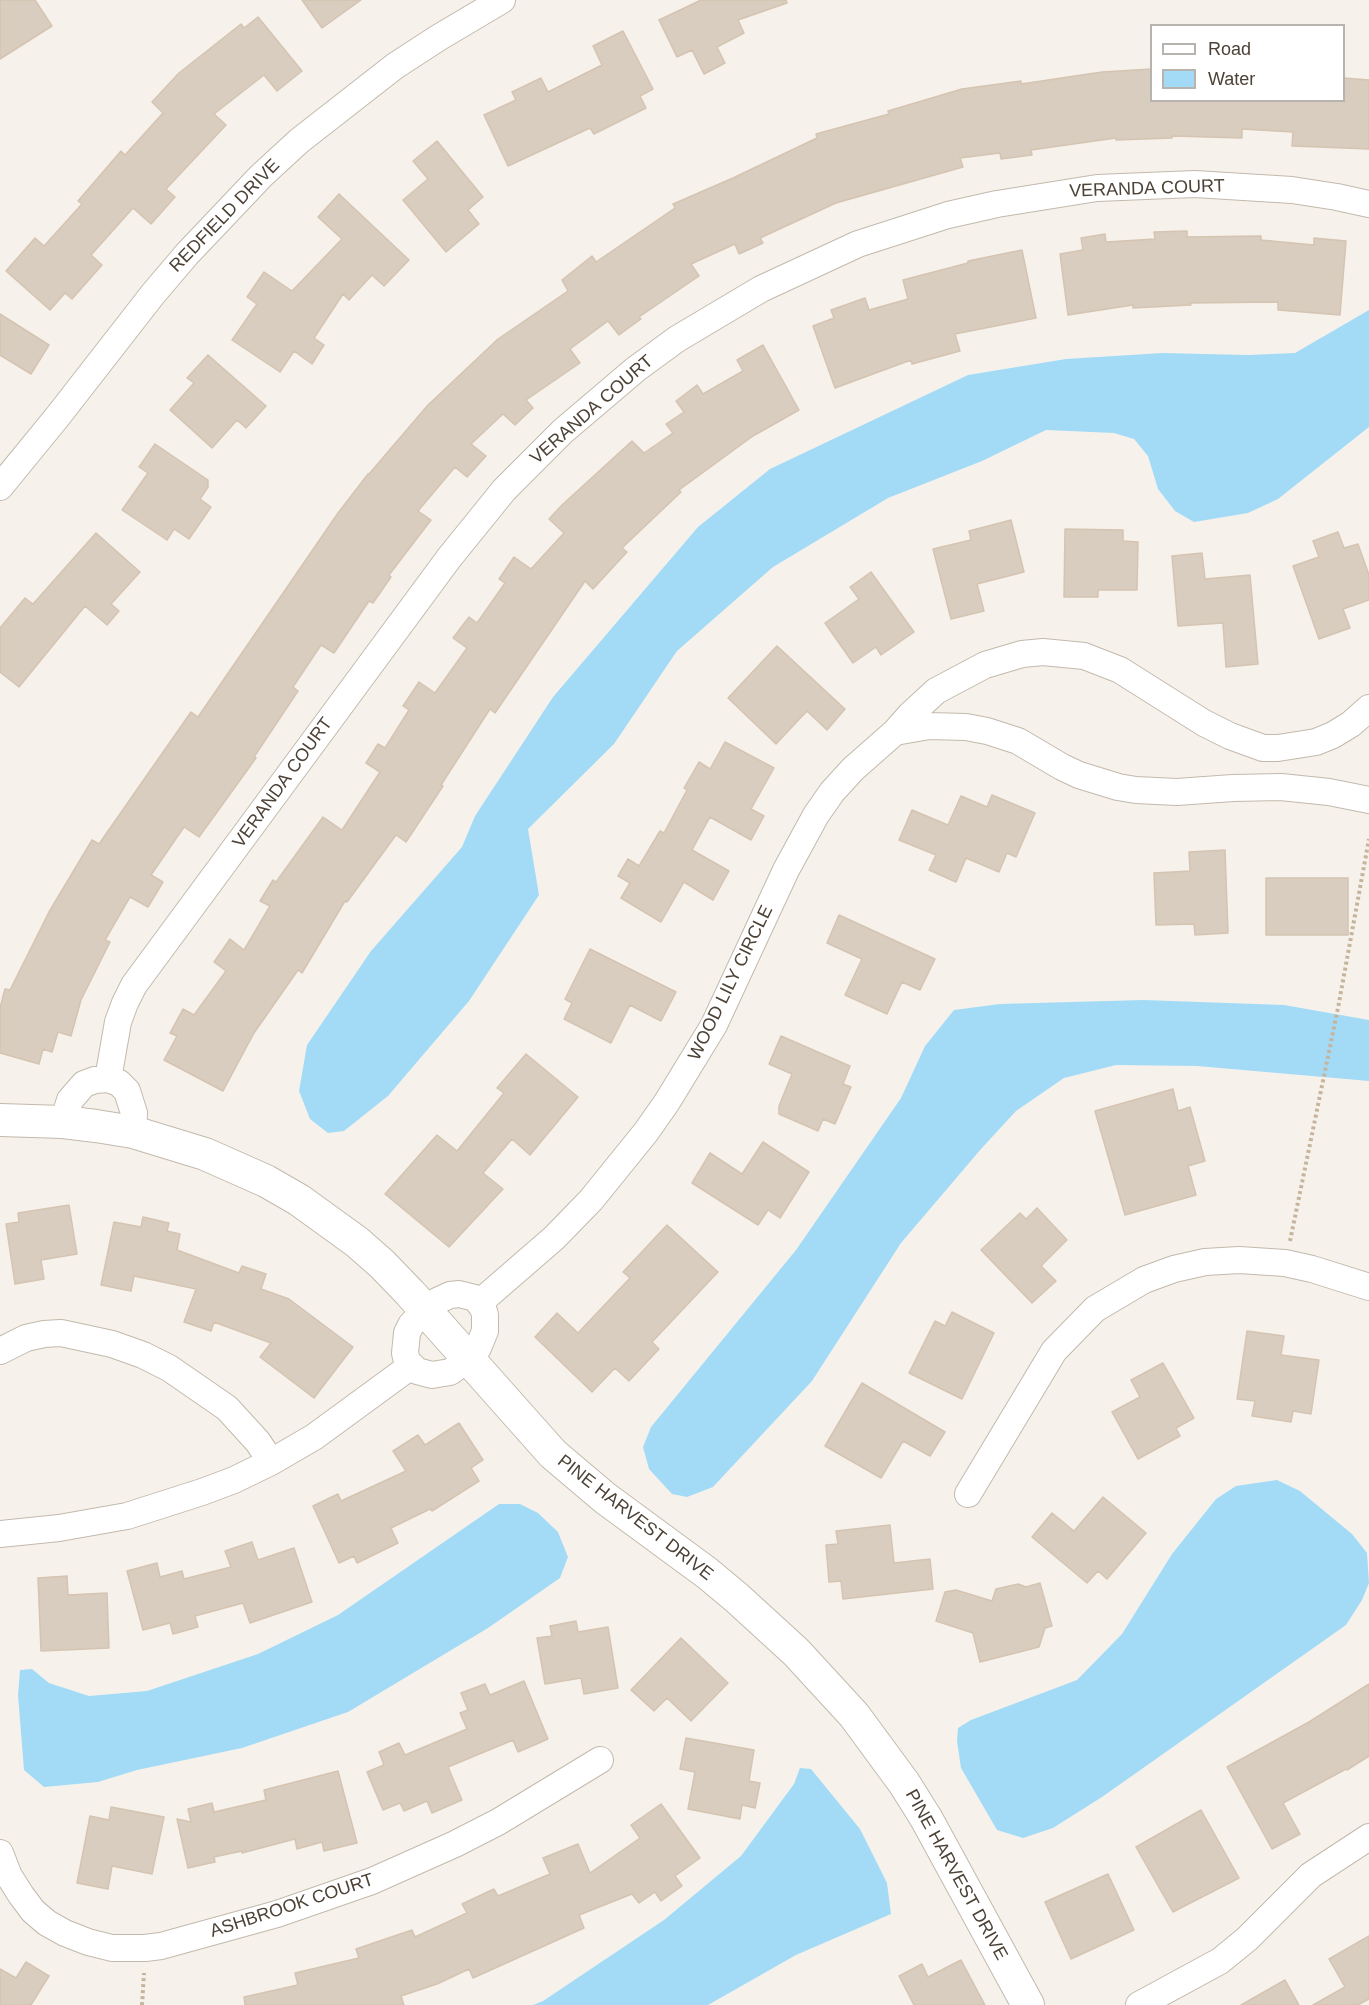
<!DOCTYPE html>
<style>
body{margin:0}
#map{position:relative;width:1369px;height:2005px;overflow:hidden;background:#f6f2eb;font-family:Arial,sans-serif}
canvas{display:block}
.legend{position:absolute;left:1150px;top:24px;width:195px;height:78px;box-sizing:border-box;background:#fff;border:2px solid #b7b3af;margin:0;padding:8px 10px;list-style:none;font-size:18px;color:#4c4237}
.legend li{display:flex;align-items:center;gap:12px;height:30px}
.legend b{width:30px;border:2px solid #b7b3af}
</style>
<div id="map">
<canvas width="1369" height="2005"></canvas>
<ul class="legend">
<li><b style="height:8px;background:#fff"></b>Road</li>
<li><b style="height:16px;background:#a3dbf7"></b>Water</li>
</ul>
</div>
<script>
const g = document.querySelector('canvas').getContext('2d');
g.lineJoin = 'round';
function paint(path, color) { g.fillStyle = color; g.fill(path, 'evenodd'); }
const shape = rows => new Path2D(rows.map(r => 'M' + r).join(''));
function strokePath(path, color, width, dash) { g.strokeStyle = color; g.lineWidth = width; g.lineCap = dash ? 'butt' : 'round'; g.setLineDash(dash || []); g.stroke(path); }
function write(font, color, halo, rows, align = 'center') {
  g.font = font + ' Arial,sans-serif'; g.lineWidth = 5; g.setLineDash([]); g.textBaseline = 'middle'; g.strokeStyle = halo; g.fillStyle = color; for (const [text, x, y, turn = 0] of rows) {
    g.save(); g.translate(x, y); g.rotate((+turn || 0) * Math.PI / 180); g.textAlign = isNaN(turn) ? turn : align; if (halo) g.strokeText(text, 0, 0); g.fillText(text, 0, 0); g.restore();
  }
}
paint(shape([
 [1369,310,1369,427,1278,499,1248,513,1194,522,1175,511,1158,489,1148,456,1134,439,1114,433,1046,430,982,461,888,498,773,567,677,651,614,744,528,829,539,895,469,1001,388,1096,344,1131,328,1133,310,1119,299,1091,307,1045,371,951,462,847,475,816,553,697,698,527,770,469,968,375,1066,359,1162,353,1248,355,1295,353],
 [1143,1000,1284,1005,1369,1020,1369,1081,1197,1066,1116,1065,1064,1078,1016,1111,981,1149,901,1243,812,1381,713,1487,687,1497,672,1494,649,1469,643,1447,651,1427,796,1250,901,1098,925,1046,954,1010,1000,1004],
 [1277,1480,1300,1491,1352,1534,1367,1553,1369,1583,1362,1600,1346,1625,1102,1797,1053,1828,1023,1838,997,1830,961,1768,957,1741,958,1728,971,1720,1077,1680,1122,1634,1172,1554,1216,1499,1236,1486],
 [499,1504,520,1504,538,1513,558,1532,568,1557,560,1578,488,1628,348,1712,242,1748,137,1770,98,1782,44,1787,24,1770,18,1695,20,1670,32,1669,49,1683,89,1696,147,1691,258,1654,338,1615],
 [800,1768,811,1769,860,1829,887,1883,891,1914,796,1955,708,2005,533,2005,543,2001,664,1920,741,1856,794,1784]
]), '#a3dbf7');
const building = shape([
 [0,0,35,0,52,26,0,59,0,0],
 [302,0,361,0,322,28,302,0],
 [701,0,786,0,787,3,738,20,744,33,717,47,725,63,704,74,692,50,677,57,659,20,701,0],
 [258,17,302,71,277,91,264,75,214,114,226,125,166,189,175,197,151,224,133,208,91,255,102,265,72,299,65,293,50,310,6,271,35,238,44,246,82,204,78,201,121,151,125,155,163,113,152,102,179,73,241,24,244,28,258,17],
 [623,31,653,89,640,96,646,108,594,134,590,128,508,166,484,115,516,100,512,92,541,78,548,92,602,65,593,46,623,31],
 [1152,69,1152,100,1344,100,1344,78,1369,80,1369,149,1292,146,1293,132,1242,129,1242,138,1172,136,1172,138,1116,140,1116,138,1031,150,1032,155,1001,159,1000,153,960,158,963,167,836,203,760,238,763,243,739,254,735,244,691,264,699,276,639,317,641,319,619,335,608,321,570,349,580,363,526,400,533,408,515,425,503,414,471,444,486,456,467,477,455,467,418,511,431,520,389,575,391,577,373,603,369,601,334,653,321,645,293,687,298,691,254,757,256,758,199,837,184,827,151,875,163,882,148,907,130,897,105,940,110,942,81,1000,71,1036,58,1032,52,1052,43,1049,39,1064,0,1053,0,1008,5,989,10,990,49,912,92,840,99,844,191,712,198,717,338,513,368,474,369,474,428,405,498,339,568,291,562,280,592,256,596,262,675,208,673,204,733,178,817,138,816,134,889,114,888,111,962,89,1021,81,1021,84,1102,72,1152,69],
 [437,141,483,197,468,210,479,224,446,252,403,200,428,179,413,161,437,141],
 [339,194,409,260,384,286,372,275,349,300,343,294,314,338,324,345,312,364,294,351,280,372,232,340,257,304,247,297,264,272,292,291,342,239,318,217,339,194],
 [1187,231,1187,237,1261,236,1261,240,1314,245,1314,238,1346,241,1340,315,1278,310,1278,302,1190,303,1191,305,1133,308,1133,305,1068,315,1060,254,1083,250,1081,238,1105,234,1106,242,1155,239,1154,232,1187,231],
 [1022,250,1036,318,955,334,960,351,912,364,911,360,835,388,813,326,834,318,831,310,865,298,869,310,908,299,903,280,968,263,968,261,1022,250],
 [0,314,49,345,31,374,0,355,0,314],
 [763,345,799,410,753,436,679,490,681,492,622,548,627,552,593,589,585,581,495,713,490,709,441,785,443,786,406,842,396,835,347,902,345,901,302,973,298,970,254,1033,223,1091,164,1060,177,1036,170,1033,183,1009,194,1015,226,971,214,962,230,939,244,950,270,906,260,901,273,880,276,882,323,817,342,830,380,772,366,763,378,744,385,748,409,710,403,706,419,682,435,693,467,648,453,638,469,617,477,623,505,583,499,579,514,557,531,569,564,533,549,519,562,505,632,441,644,453,673,433,666,424,684,412,676,401,697,385,703,394,743,371,737,360,763,345],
 [208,355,266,406,246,428,237,420,212,448,170,410,194,383,187,378,208,355],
 [155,444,208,480,208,487,200,499,211,507,189,539,174,529,167,540,122,510,148,473,139,467,155,444],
 [1011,520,1024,572,977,584,984,611,951,619,933,549,971,540,969,531,1011,520],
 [1065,529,1123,530,1123,541,1138,542,1137,590,1098,590,1098,597,1064,597,1065,529],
 [1338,532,1344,548,1358,544,1369,575,1369,600,1343,609,1350,628,1319,639,1293,566,1319,557,1313,541,1338,532],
 [96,533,140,572,111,604,119,611,107,625,85,606,19,687,0,672,0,628,25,598,33,604,96,533],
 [1202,553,1205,579,1250,575,1258,664,1226,667,1223,623,1178,626,1172,556,1202,553],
 [871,572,914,632,881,655,876,647,853,663,825,623,859,599,850,587,871,572],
 [777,646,845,709,827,730,807,711,776,744,728,698,777,646],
 [725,742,774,768,751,809,764,816,751,840,710,817,692,850,729,871,713,900,684,882,661,922,621,898,630,883,618,876,628,859,639,866,660,831,664,833,687,790,684,788,699,762,710,769,725,742],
 [992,795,1035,813,1016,857,1007,853,999,872,966,858,956,882,929,870,936,855,899,840,912,810,948,825,961,796,987,807,992,795],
 [1225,850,1228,933,1195,935,1194,924,1156,925,1154,873,1190,871,1189,852,1225,850],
 [1266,878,1348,878,1348,935,1266,935,1266,878],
 [839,915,935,959,920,990,902,982,887,1014,845,995,862,959,827,943,839,915],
 [590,949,676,992,661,1021,630,1005,611,1043,564,1019,572,1003,565,999,590,949],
 [781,1036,850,1066,843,1084,851,1087,835,1124,823,1119,818,1131,779,1114,779,1106,792,1074,769,1064,781,1036],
 [526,1054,578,1097,530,1155,512,1139,483,1173,503,1189,449,1247,385,1194,437,1135,457,1151,504,1093,497,1088,526,1054],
 [1173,1089,1178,1111,1190,1107,1205,1161,1188,1166,1196,1195,1125,1215,1095,1111,1173,1089],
 [763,1142,809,1172,780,1218,768,1210,758,1225,692,1183,710,1153,742,1174,763,1142],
 [69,1205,77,1254,41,1260,44,1279,15,1284,6,1224,19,1222,18,1213,69,1205],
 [1037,1208,1067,1240,1041,1266,1056,1281,1032,1303,981,1250,1020,1213,1026,1219,1037,1208],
 [143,1217,169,1223,167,1231,180,1234,177,1250,239,1273,242,1266,266,1274,261,1289,289,1299,353,1347,314,1398,260,1357,271,1343,214,1322,211,1331,184,1322,196,1289,134,1276,131,1291,101,1285,114,1222,141,1227,143,1217],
 [667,1225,718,1272,652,1342,659,1349,629,1381,615,1368,592,1392,535,1337,557,1313,578,1333,630,1278,623,1272,667,1225],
 [952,1312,994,1333,962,1399,909,1373,935,1321,945,1326,952,1312],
 [1247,1331,1284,1336,1281,1355,1319,1360,1311,1414,1293,1411,1291,1422,1252,1416,1255,1401,1237,1399,1247,1331],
 [1163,1363,1194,1418,1176,1428,1180,1436,1138,1459,1112,1412,1140,1397,1131,1380,1163,1363],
 [862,1383,945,1432,930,1456,903,1441,881,1478,825,1446,862,1383],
 [459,1423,483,1460,471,1468,479,1481,432,1511,430,1509,391,1528,398,1543,357,1563,354,1556,339,1563,313,1506,338,1494,341,1501,406,1471,393,1451,418,1435,425,1445,459,1423],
 [1103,1497,1146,1533,1107,1579,1098,1571,1087,1583,1032,1537,1052,1513,1074,1531,1103,1497],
 [890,1525,894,1563,930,1559,933,1589,843,1599,841,1581,829,1582,826,1545,838,1544,836,1531,890,1525],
 [252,1542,258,1560,294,1548,312,1602,250,1623,243,1603,195,1616,198,1627,173,1634,170,1623,143,1630,127,1571,157,1563,160,1577,182,1571,184,1579,231,1567,225,1551,252,1542],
 [67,1576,68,1595,107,1593,109,1648,41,1651,38,1578,67,1576],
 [1040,1583,1052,1626,1045,1628,1039,1647,980,1662,973,1633,936,1621,945,1592,956,1590,992,1601,996,1589,1018,1584,1026,1587,1040,1583],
 [576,1621,578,1632,608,1627,618,1688,584,1694,581,1678,545,1684,537,1638,552,1636,550,1626,576,1621],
 [681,1638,728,1683,691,1721,667,1698,654,1711,631,1690,681,1638],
 [524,1681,548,1739,518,1752,513,1740,448,1767,462,1800,432,1813,427,1801,404,1811,400,1803,383,1810,367,1772,384,1765,379,1752,399,1743,405,1755,467,1729,460,1713,468,1710,461,1693,485,1684,490,1695,524,1681],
 [1369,1684,1369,1756,1347,1770,1346,1769,1283,1803,1300,1834,1272,1849,1227,1767,1309,1722,1369,1684],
 [686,1738,754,1750,749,1781,760,1783,755,1808,742,1805,740,1819,688,1809,695,1772,680,1769,686,1738],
 [338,1771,357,1843,324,1851,322,1842,297,1849,295,1839,242,1853,242,1851,214,1857,215,1862,188,1868,177,1819,191,1822,188,1809,212,1803,214,1812,266,1800,264,1790,338,1771],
 [661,1804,700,1858,675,1876,682,1886,661,1901,655,1892,639,1903,632,1894,579,1915,584,1928,473,1978,469,1969,437,1984,401,1996,404,2005,245,2005,244,1997,298,1985,295,1973,359,1958,356,1949,412,1930,415,1937,467,1913,462,1904,494,1889,498,1896,550,1874,543,1858,578,1844,590,1873,640,1838,631,1825,661,1804],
 [111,1807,164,1817,152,1874,112,1866,108,1889,77,1883,90,1816,109,1820,111,1807],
 [1201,1810,1239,1878,1173,1912,1136,1847,1201,1810],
 [1108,1874,1134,1930,1071,1959,1045,1902,1108,1874],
 [1369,1936,1369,1999,1358,2005,1313,2005,1345,1987,1329,1959,1369,1936],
 [961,1960,985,2005,914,2005,899,1976,922,1964,928,1977,961,1960],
 [26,1962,49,1976,31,2005,0,2005,0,1969,16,1978,26,1962],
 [1285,1980,1299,2005,1241,2005,1285,1980]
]);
paint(building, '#d9cdbf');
strokePath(building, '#d5c4b1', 1.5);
const minor = shape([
 [0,487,58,416,153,294,187,254,261,176,299,141,395,66,438,38,502,0],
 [895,732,929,726,966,727,987,731,1018,741,1062,767,1079,775,1118,787,1136,790,1177,792,1233,788,1281,787,1329,792,1369,800],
 [108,1079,118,1022,125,1003,134,985,449,558,504,490,563,431,636,369,677,339,761,289,858,244,948,215,997,204,1097,188,1195,184,1292,190,1337,197,1369,204],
 [63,1122,70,1100,84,1084,95,1080,108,1079,119,1083,127,1091,134,1113,133,1132],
 [459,1294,475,1298,483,1308,485,1315,485,1331,478,1348,468,1359,450,1372,432,1375,417,1371,407,1361,405,1353,407,1333,411,1325,419,1316,437,1301,450,1295,459,1294],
 [479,1303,554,1238,591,1200,646,1132,667,1102,714,1025,786,870,816,815,832,792,853,769,895,732,910,715,936,691,985,665,1022,654,1043,652,1084,656,1120,670,1204,723,1230,736,1263,748,1278,748,1316,742,1333,735,1351,724,1369,708],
 [0,1351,26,1338,44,1334,61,1333,112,1344,143,1355,169,1368,227,1408,258,1442,271,1462],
 [968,1494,1054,1351,1095,1309,1144,1280,1174,1269,1205,1262,1239,1260,1285,1263,1312,1269,1369,1287],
 [0,1534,59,1528,127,1516,202,1492,234,1480,271,1462,314,1437,411,1366],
 [0,1853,9,1876,21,1895,33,1911,47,1923,65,1933,88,1942,112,1948,145,1948,161,1946,277,1914,372,1881,455,1844,498,1822,600,1760],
 [1139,2005,1220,1961,1247,1939,1311,1875,1369,1837]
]);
const tertiary = shape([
 [0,1120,63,1122,96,1126,133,1132,205,1154,266,1181,299,1200,357,1242,382,1264,410,1293,553,1454,605,1498,707,1573,737,1598,796,1652,854,1715,904,1783,926,1818,1028,2005]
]);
strokePath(minor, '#c3b9ac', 28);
strokePath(tertiary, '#c3b9ac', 34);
strokePath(shape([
 [1290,1241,1338,1008,1369,839],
 [142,2005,144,1973]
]), '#c6b49c', 4, [3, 3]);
strokePath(minor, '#fff', 26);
strokePath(tertiary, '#fff', 32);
write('18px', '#4c4237', '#fff', [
 ["VERANDA COURT",1147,189,-2],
 ["REDFIELD DRIVE",225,216,-46],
 ["VERANDA COURT",592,410,-41],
 ["VERANDA COURT",283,783,-54],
 ["WOOD LILY CIRCLE",731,983,-64],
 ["PINE HARVEST DRIVE",635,1518,38],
 ["PINE HARVEST DRIVE",956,1875,61],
 ["ASHBROOK COURT",292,1906,-18]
]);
</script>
